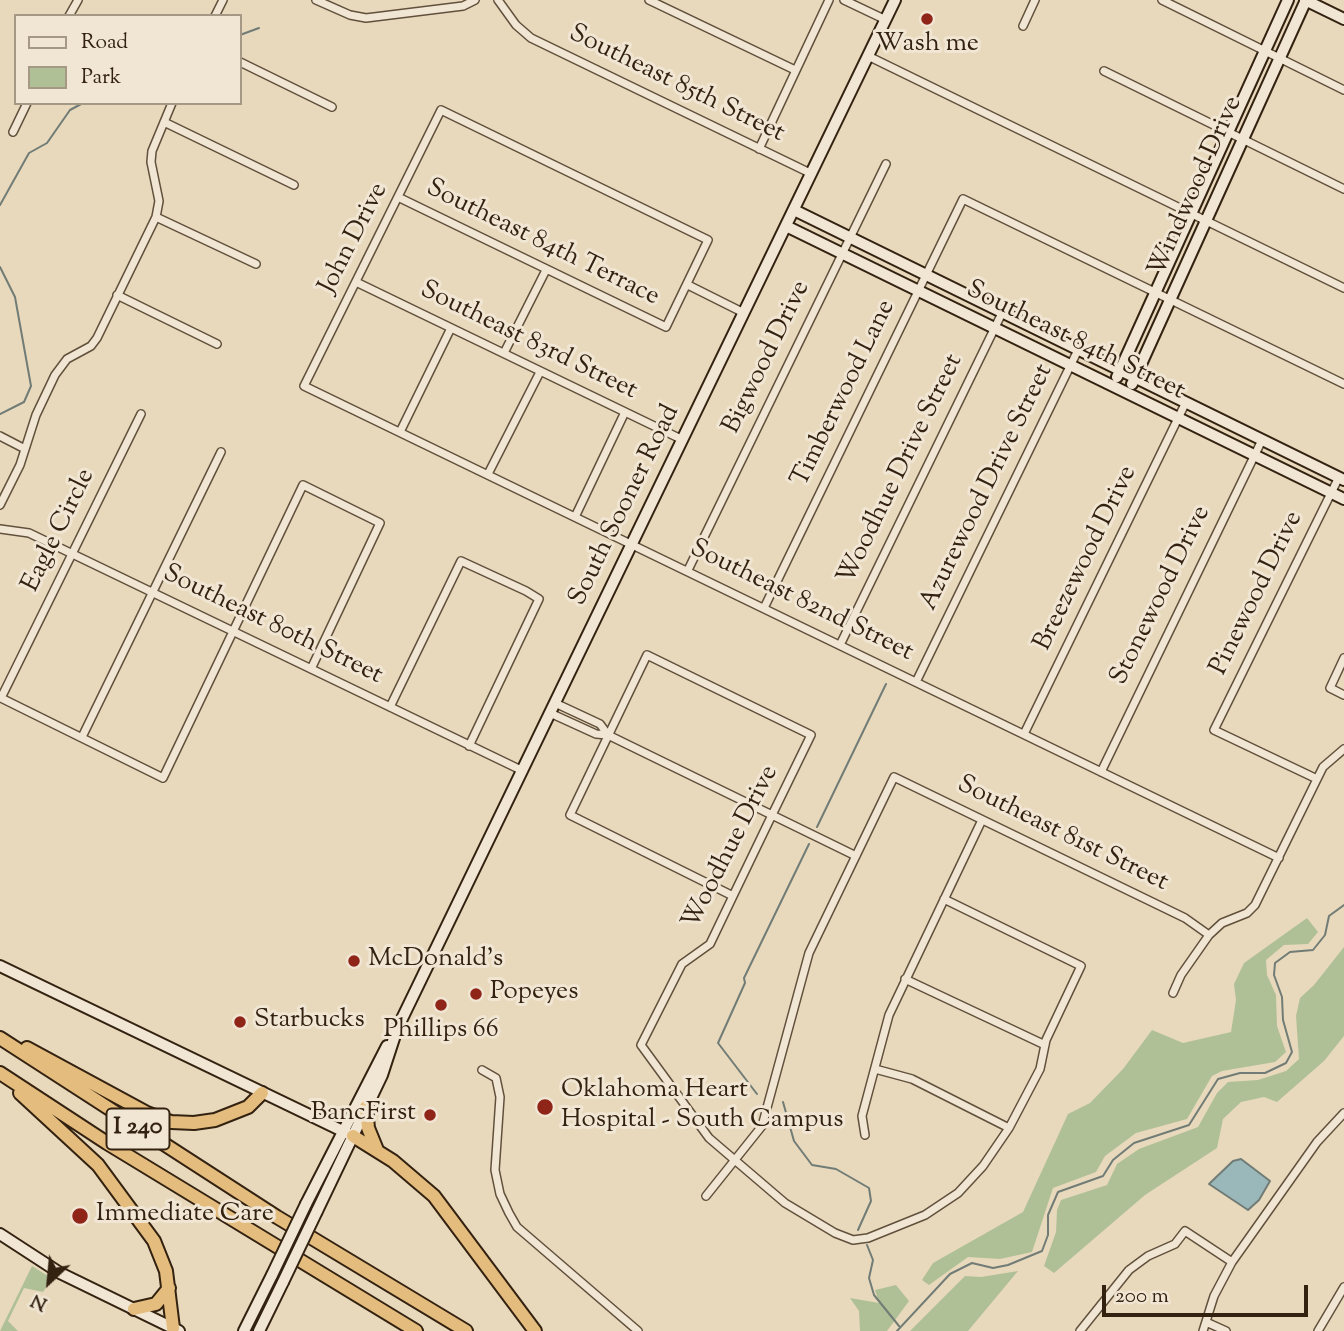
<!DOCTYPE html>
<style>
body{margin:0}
#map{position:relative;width:1344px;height:1331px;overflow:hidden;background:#e8d9bc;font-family:"Sorts Mill Goudy",serif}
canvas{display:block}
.legend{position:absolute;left:14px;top:14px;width:228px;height:91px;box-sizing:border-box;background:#f0e6d3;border:2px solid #a59885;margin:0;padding:9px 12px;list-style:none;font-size:21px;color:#342211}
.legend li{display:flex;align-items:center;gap:14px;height:35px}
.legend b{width:35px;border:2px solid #a59885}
.north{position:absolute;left:14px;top:1247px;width:70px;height:70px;-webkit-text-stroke:5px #f0e6d3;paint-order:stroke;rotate:206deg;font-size:19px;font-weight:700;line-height:28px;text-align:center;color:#342211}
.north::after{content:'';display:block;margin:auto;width:24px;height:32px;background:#342211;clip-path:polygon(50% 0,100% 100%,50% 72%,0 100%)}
.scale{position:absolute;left:1102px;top:1285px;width:206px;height:32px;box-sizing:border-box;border:4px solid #342211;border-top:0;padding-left:9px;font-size:21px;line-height:24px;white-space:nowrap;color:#342211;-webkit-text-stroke:5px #f0e6d3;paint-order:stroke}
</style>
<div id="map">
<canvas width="1344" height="1331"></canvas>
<ul class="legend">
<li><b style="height:9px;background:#f0e6d3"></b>Road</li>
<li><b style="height:19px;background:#b0c096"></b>Park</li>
</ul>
<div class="north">N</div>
<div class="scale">200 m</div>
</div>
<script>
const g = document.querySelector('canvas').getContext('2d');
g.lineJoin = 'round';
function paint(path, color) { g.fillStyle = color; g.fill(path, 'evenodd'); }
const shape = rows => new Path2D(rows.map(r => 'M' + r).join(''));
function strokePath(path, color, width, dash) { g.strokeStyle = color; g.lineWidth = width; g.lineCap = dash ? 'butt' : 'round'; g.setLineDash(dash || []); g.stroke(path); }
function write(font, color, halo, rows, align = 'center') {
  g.font = font + ' "Sorts Mill Goudy",serif'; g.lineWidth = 6; g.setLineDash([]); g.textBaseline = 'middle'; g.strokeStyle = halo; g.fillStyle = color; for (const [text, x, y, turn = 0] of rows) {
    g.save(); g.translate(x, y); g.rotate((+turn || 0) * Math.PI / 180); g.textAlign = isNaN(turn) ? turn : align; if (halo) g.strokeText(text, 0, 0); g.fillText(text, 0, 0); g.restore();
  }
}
paint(shape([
 [1307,918,1318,932,1308,944,1284,945,1266,960,1267,975,1276,995,1277,1026,1286,1052,1275,1062,1222,1071,1212,1076,1187,1119,1136,1133,1105,1156,1096,1172,1053,1188,1032,1252,1000,1259,968,1257,929,1285,922,1280,933,1263,1023,1212,1068,1114,1090,1103,1123,1069,1152,1030,1183,1043,1231,1032,1236,1000,1234,984,1244,963],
 [1344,947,1344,1036,1324,1061,1277,1102,1264,1097,1241,1102,1223,1119,1217,1148,1145,1195,1054,1273,1044,1266,1056,1232,1057,1210,1061,1200,1107,1185,1117,1164,1139,1149,1198,1127,1217,1093,1228,1082,1258,1080,1286,1071,1299,1059,1296,1016,1300,998,1314,985],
 [32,1266,48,1276,49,1283,43,1292,24,1288,8,1321,18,1331,0,1331],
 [1018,1271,968,1331,910,1331,965,1276,981,1277],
 [896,1285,909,1301,887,1331,860,1331,859,1311,850,1298,879,1303,875,1290]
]), '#b0c096');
const water = shape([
 [1241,1159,1270,1181,1259,1200,1248,1210,1209,1184,1233,1161,1241,1159]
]);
paint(water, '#9ab8ba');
strokePath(water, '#717c76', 2);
strokePath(shape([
 [240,35,259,28],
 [0,205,29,153,47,143,70,110,83,103],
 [0,267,15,297,31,386,24,402,0,414],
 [817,827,886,684],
 [757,1094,718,1043,745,983,744,978,809,844],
 [783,1102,794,1141,812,1165,836,1169,869,1188,871,1201,858,1230],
 [867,1245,873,1260,869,1278,874,1295,899,1326],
 [897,1331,950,1274,972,1263,993,1268,1008,1265,1042,1251,1048,1235,1048,1215,1058,1192,1103,1176,1113,1160,1134,1143,1189,1125,1218,1079,1240,1073,1265,1073,1286,1063,1292,1052,1283,1020,1282,997,1274,975,1275,963,1290,952,1313,950,1325,935,1329,916,1344,905]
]), '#717c76', 2);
const street = shape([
 [316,0,350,15,366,18,463,6,475,0],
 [498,0,516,25,531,38,812,174],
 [649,0,795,70],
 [844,0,886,20],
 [1162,0,1344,90],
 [69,16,78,0],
 [215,16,223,0],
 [1023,26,1035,0],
 [868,56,1344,288],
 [240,62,332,107],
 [1104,71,1344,189],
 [164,122,294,185],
 [13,132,27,103],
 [759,149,829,0],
 [400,198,666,327,708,240,441,110,304,386,1279,858],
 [156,217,256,264],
 [356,282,683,440],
 [688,285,744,313],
 [117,295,217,344],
 [504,353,546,270],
 [141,414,1,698,163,778,303,485,380,523,311,669],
 [400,432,451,328],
 [0,436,25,449],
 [488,474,540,372],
 [0,505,20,465,36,415,55,375,67,359,91,346,97,338,156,217,159,201,151,162,152,151,172,103],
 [575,517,625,412],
 [0,529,29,533,523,771],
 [688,570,886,164],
 [764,608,963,199,1344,384],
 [840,645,1002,313],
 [1344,658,1330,688,1344,695],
 [916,682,1078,350],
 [555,703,600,724,608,735],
 [390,707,461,561,526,591,539,599,469,746],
 [550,713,596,734,608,735,856,856],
 [1024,734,1186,402],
 [82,737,221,452],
 [1101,772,1262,440],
 [1317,779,1214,730,1339,477],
 [733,896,570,815,647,655,811,735,772,815,733,896,710,944,682,964,641,1045,709,1138,785,1203,835,1233,853,1240,868,1238,925,1215,958,1193,983,1166,1009,1128,1040,1069,1046,1040,1081,966,944,899],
 [905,979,1045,1045],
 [1173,993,1181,975,1209,935,1222,923,1247,913,1255,905,1323,767,1344,749],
 [875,1069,912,1079,1009,1128],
 [482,1070,496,1078,500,1097,495,1170,500,1194,509,1213,517,1227,638,1331],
 [865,1135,862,1116,889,1015,982,820],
 [706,1196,762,1126,809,953,894,777,1185,918,1209,935],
 [1206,1322,1226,1331],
 [1080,1331,1129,1270,1148,1256,1175,1244,1185,1231,1232,1262],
 [1203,1331,1214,1296,1232,1262,1317,1142,1344,1113],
 [1318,1331,1344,1287]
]);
const secondary = shape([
 [1305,0,1344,19],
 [794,210,1344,480],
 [786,226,1344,499],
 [1117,377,1288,0],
 [1132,384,1306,0],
 [0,966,353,1136],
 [306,1204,387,1046],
 [317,1211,382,1075,397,1029,895,0],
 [0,1234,60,1273,179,1331],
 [244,1331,272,1275],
 [259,1331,283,1282]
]);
const highway = shape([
 [0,1038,277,1217,466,1331],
 [27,1048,147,1113,171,1122,194,1123,215,1120,248,1107,262,1093],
 [0,1073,107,1143,416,1331],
 [20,1093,98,1165,154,1241,166,1271,173,1328],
 [366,1107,368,1128,377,1150],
 [353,1136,393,1161,434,1196,535,1331],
 [134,1309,156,1304,169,1288]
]);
strokePath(street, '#61503c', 10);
strokePath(secondary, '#342211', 14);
strokePath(highway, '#342211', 16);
strokePath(street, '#f0e6d3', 7);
strokePath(secondary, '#f0e6d3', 10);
strokePath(highway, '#e4bc7e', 12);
const secondaryBridge = shape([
 [272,1275,306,1204],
 [283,1282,317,1211]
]);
strokePath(secondaryBridge, '#342211', 14, []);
strokePath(secondaryBridge, '#f0e6d3', 10);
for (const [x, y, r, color] of [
 [927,19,7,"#8f2418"],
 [354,961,7,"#8f2418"],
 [476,994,7,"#8f2418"],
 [441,1005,7,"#8f2418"],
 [240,1022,7,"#8f2418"],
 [545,1107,9,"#8f2418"],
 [430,1115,7,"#8f2418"],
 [80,1216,9,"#8f2418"]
]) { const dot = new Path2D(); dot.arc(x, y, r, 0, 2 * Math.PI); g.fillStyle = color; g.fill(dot); strokePath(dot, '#f0e6d3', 2.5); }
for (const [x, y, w] of [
 [138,1129,63]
]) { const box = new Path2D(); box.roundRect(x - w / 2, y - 20.5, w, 41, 5); g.fillStyle = '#f0e6d3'; g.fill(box); strokePath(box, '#342211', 2); }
write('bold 24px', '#342211', null, [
 ["I 240",138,1129]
]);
write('26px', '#342211', '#f0e6d3', [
 ["Wash me",927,46,"center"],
 ["McDonald's",368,961],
 ["Popeyes",490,994],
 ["Starbucks",254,1022],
 ["Phillips 66",441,1032,"center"],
 ["Oklahoma Heart",561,1092],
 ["Hospital - South Campus",561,1122],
 ["BancFirst",416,1115,"right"],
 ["Immediate Care",96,1216]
], 'left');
write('26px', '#342211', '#f0e6d3', [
 ["Southeast 85th Street",676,85,26],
 ["Windwood Drive",1197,187,-66],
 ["John Drive",355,239,-63],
 ["Southeast 84th Terrace",542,244,26],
 ["Southeast 83rd Street",528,342,26],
 ["Southeast 84th Street",1075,342,26],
 ["Bigwood Drive",768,358,-64],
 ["Timberwood Lane",845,394,-64],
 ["Woodhue Drive Street",902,470,-64],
 ["Azurewood Drive Street",988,488,-64],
 ["South Sooner Road",626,506,-64],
 ["Eagle Circle",60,531,-64],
 ["Breezewood Drive",1087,559,-64],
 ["Pinewood Drive",1258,594,-64],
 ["Stonewood Drive",1162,596,-64],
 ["Southeast 82nd Street",801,602,26],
 ["Southeast 80th Street",272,626,26],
 ["Southeast 81st Street",1062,835,26],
 ["Woodhue Drive",732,848,-63]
]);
</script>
